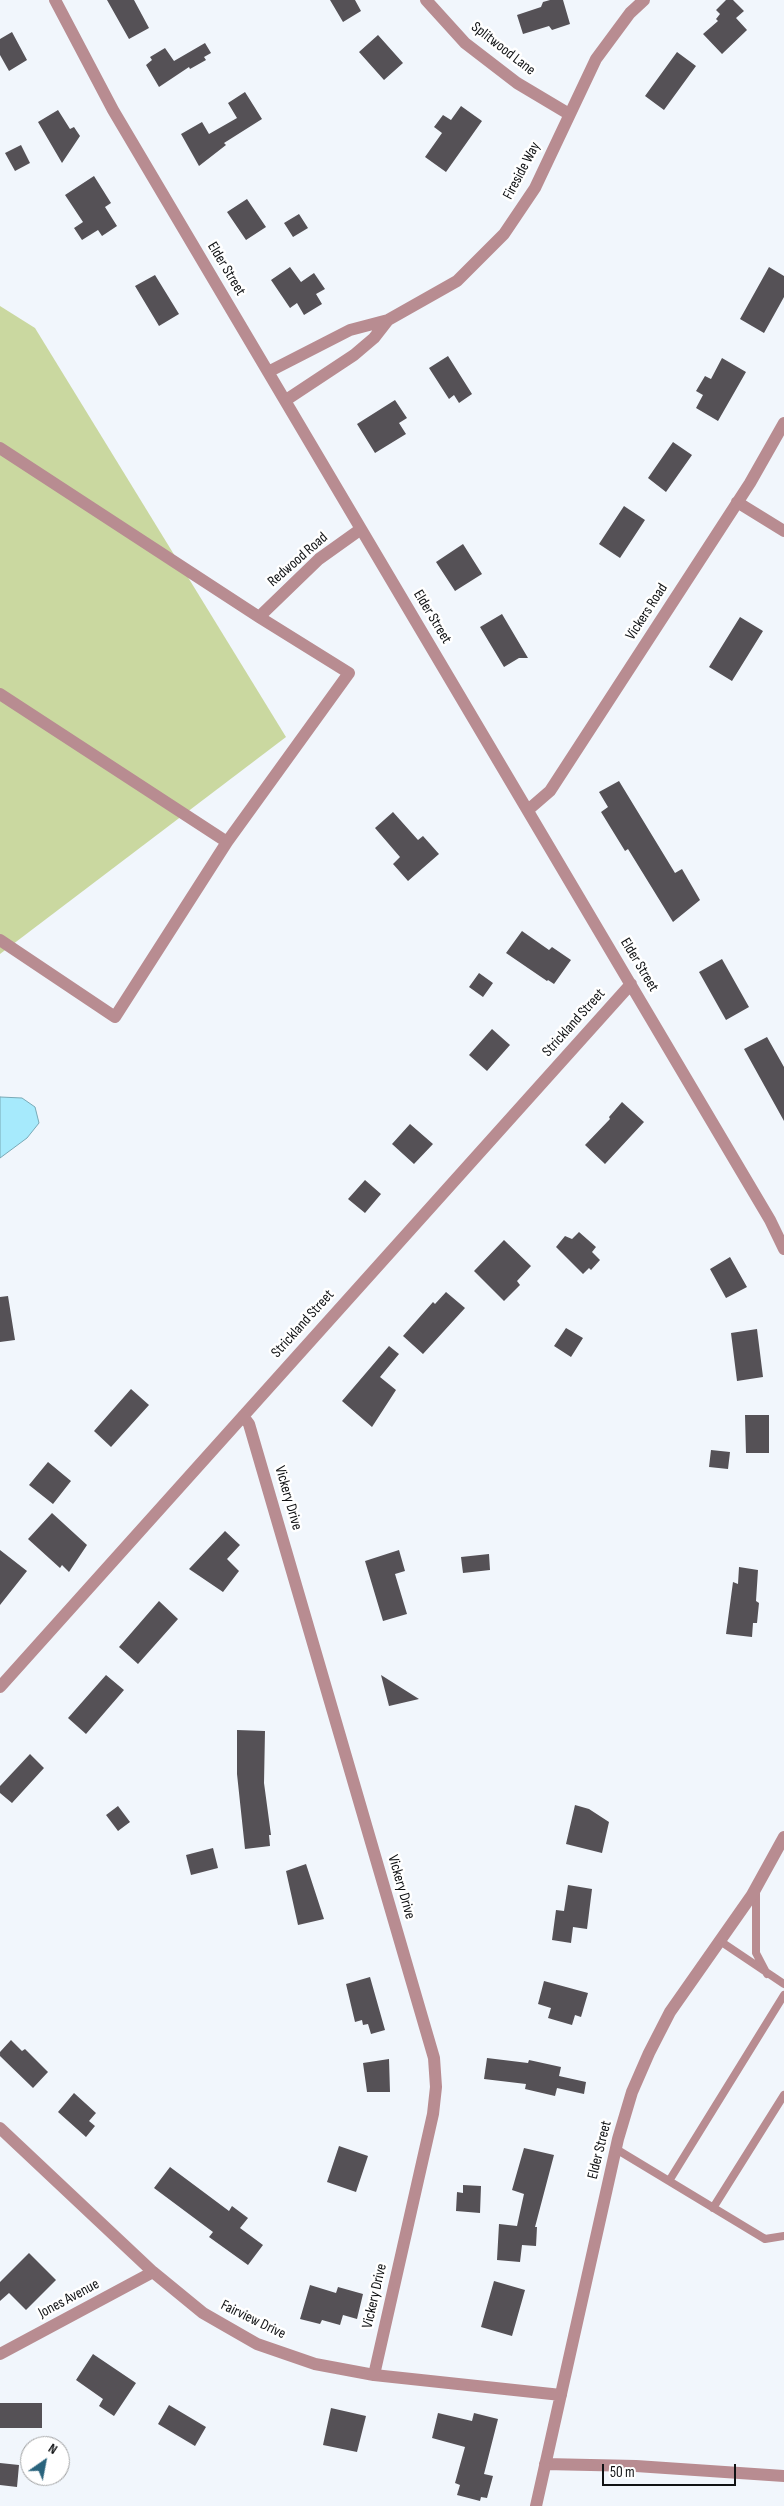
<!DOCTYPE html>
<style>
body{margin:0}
#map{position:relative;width:784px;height:2506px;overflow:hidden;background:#f1f6fc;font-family:"Sofia Sans Condensed",sans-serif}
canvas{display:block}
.north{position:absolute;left:20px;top:2436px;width:50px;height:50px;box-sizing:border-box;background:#fff;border:1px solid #9fa0a1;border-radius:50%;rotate:33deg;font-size:14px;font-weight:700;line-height:20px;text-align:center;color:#101214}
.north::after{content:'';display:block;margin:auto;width:18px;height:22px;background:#2a647d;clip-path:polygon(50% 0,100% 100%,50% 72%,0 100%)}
.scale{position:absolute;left:602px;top:2464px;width:134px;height:22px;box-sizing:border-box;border:2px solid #101214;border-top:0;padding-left:6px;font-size:15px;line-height:18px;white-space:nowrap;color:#101214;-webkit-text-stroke:4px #fff;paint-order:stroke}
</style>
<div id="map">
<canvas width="784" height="2506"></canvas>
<div class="north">N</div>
<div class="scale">50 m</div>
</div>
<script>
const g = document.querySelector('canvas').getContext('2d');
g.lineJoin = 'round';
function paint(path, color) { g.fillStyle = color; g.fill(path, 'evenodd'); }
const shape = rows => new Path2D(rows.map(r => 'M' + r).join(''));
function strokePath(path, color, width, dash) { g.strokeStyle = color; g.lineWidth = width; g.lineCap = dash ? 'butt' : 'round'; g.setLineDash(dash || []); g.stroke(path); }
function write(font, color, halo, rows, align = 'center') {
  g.font = font + ' "Sofia Sans Condensed",sans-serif'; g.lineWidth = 5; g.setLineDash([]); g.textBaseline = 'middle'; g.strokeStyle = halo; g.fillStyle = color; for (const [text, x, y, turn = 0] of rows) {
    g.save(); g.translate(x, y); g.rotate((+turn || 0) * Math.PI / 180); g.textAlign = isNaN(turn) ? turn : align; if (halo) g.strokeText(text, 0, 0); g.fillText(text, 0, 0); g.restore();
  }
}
paint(shape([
 [0,306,35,328,286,737,0,954]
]), '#cad8a0');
const water = shape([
 [0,1097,22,1098,35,1107,39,1123,27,1138,0,1158,0,1097]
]);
paint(water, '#a6eafc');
strokePath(water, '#79a9b6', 1);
paint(shape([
 [107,0,134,0,149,28,129,39],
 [330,0,355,0,361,11,343,22],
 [550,0,563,0,570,24,552,30,549,26,523,34,517,15,541,7,543,2],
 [726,0,733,0,744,11,736,18,747,30,722,54,703,34,718,21,716,19,720,14,716,10],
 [12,32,27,60,9,71,0,55,0,39],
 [378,35,403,63,384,80,359,52],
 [205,43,211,53,204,57,206,60,190,69,189,67,159,87,146,65,152,60,150,57,165,48,174,61],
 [677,52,696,66,664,110,645,96],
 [245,92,262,119,224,143,226,145,199,166,181,134,202,122,209,134,237,118,228,103],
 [461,106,482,121,446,172,425,157,442,133,434,127,443,115,451,120],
 [58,110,70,129,74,127,80,136,62,163,38,122],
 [21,145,30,163,15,171,5,153],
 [94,176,111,203,105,207,117,226,102,236,98,230,82,240,74,228,83,222,65,195],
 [247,199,266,227,246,240,227,212],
 [299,214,308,228,293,237,284,223],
 [290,267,301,282,314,273,325,289,316,294,322,304,304,315,297,303,290,308,271,280],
 [769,267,784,276,784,297,764,333,740,319],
 [155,275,179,314,159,326,135,286],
 [448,356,472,394,459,403,454,395,449,399,429,368],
 [722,358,746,372,718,421,696,408,703,395,696,391,705,376,711,379],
 [395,400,407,418,399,423,406,434,375,453,357,424],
 [673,442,692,455,666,492,648,478],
 [624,506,645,520,620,558,599,544],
 [463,544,482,574,455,591,436,562],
 [502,614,528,658,519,658,504,667,480,627],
 [740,617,763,631,732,681,709,667],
 [619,781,675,873,682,869,700,900,673,922,628,849,625,851,601,812,608,807,599,792],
 [393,812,418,840,423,836,439,854,408,881,393,864,400,857,375,828],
 [522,931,549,950,552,947,571,960,554,984,548,980,547,981,506,953],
 [722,959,749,1007,726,1020,699,972],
 [479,973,493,983,483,997,469,987],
 [492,1029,510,1045,487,1071,469,1055],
 [767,1037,784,1067,784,1121,744,1049],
 [622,1102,644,1122,605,1164,585,1145,610,1119,609,1117],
 [410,1124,433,1144,414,1164,392,1144],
 [365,1180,381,1194,365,1213,348,1199],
 [579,1232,596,1247,592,1252,600,1260,591,1270,589,1268,583,1274,556,1247,565,1236,572,1239],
 [504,1240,531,1266,517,1281,520,1285,504,1301,474,1271],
 [730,1257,747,1287,726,1298,710,1269],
 [446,1292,465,1308,423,1354,403,1336,433,1302,435,1304],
 [8,1296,15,1340,0,1342,0,1297],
 [566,1328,583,1338,571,1357,554,1346],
 [757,1329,763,1377,737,1381,731,1333],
 [389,1346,399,1354,380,1377,396,1390,372,1427,342,1401],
 [131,1389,149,1405,111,1447,94,1431],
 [745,1415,769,1415,769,1453,746,1453],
 [711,1450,730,1452,728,1469,709,1467],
 [48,1462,71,1481,53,1504,29,1485],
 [52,1513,87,1545,69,1572,62,1565,60,1568,28,1539],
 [225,1531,240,1545,227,1559,239,1571,223,1592,189,1569],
 [0,1550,27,1571,0,1605],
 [399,1550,405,1571,395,1574,407,1614,383,1621,365,1561],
 [489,1554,490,1570,463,1573,461,1557],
 [739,1567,758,1570,756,1601,759,1603,757,1623,753,1623,752,1637,726,1634,733,1582,738,1584],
 [159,1601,178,1619,138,1664,119,1647],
 [106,1675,124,1690,86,1734,68,1718],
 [381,1675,419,1699,389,1706],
 [237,1730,265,1731,264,1783,271,1835,269,1835,270,1846,245,1849,237,1774],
 [30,1754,44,1768,12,1803,0,1793,0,1786],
 [575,1805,589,1809,609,1822,602,1853,566,1844],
 [118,1806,130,1822,118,1831,106,1815],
 [213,1848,218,1868,191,1875,186,1855],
 [306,1864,324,1919,298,1925,286,1871],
 [568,1885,592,1889,587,1929,573,1927,571,1943,552,1940,556,1910,564,1911],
 [370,1977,385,2030,371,2034,368,2024,363,2025,362,2020,355,2022,346,1984],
 [544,1981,588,1993,581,2017,575,2015,572,2025,548,2018,551,2008,538,2004],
 [11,2040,22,2051,25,2049,48,2072,33,2088,0,2056,0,2052],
 [487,2058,528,2063,529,2060,561,2067,559,2076,586,2082,584,2094,557,2088,555,2096,525,2089,526,2084,484,2079],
 [389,2059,390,2092,367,2092,363,2063],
 [74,2093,96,2113,89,2121,95,2126,86,2137,58,2112],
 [339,2146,368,2156,356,2192,327,2182],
 [524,2148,554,2155,535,2227,537,2227,536,2246,522,2245,520,2262,497,2260,499,2224,517,2226,524,2194,512,2190],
 [170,2167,229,2211,232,2206,248,2218,240,2228,263,2245,248,2265,209,2237,213,2232,154,2188],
 [463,2185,481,2186,480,2213,456,2211,457,2192,463,2193],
 [29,2253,56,2280,26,2310,9,2293,0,2301,0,2282],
 [494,2281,525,2290,512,2336,481,2327],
 [310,2285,336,2293,338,2287,363,2294,357,2319,343,2315,340,2325,322,2320,320,2324,300,2319],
 [93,2354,136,2383,114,2416,99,2406,103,2399,76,2380],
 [0,2403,42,2403,42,2428,0,2428],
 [169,2405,206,2427,195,2446,158,2424],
 [331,2408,366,2416,357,2452,323,2445],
 [438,2413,472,2421,474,2413,498,2419,484,2474,493,2476,487,2498,481,2497,480,2501,457,2495,460,2485,455,2483,465,2447,432,2438],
 [0,2463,19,2465,17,2487,0,2485]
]), '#555156');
strokePath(shape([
 [756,1891,756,1953,767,1974],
 [720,1941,784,1984],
 [616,2149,765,2239,784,2236],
 [669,2181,784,1995],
 [713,2208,784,2095]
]), '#b88c91', 8);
strokePath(shape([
 [55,0,113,110,770,1220,784,1249],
 [426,0,465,43,517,83,569,114],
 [268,372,350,330,388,320,457,281,504,234,535,188,596,59,630,13,644,0],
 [286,400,354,355,374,338,388,320],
 [0,448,259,617,349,673,227,842,0,694],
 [737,502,784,531],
 [259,617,319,559,361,529],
 [528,810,550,791,750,483,784,423],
 [0,940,115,1017,227,842],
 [243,1416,249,1424,434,2058,436,2087,433,2114,374,2375],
 [0,1687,631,984],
 [0,2128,153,2272,203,2313,257,2344,315,2364,374,2375,561,2395],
 [0,2354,153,2272],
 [545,2464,636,2466,784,2476],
 [536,2506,618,2139,632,2092,649,2053,670,2012,752,1895,784,1837]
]), '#b88c91', 12);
write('15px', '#101214', '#fff', [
 ["Splitwood Lane",503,49,38],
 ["Fireside Way",522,171,-62],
 ["Elder Street",226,269,59],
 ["Redwood Road",298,560,-41],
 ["Vickers Road",647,612,-57],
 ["Elder Street",432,617,59],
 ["Elder Street",639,965,59],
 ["Strickland Street",574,1023,-48],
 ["Strickland Street",303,1324,-48],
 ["Vickery Drive",288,1498,74],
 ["Vickery Drive",401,1887,74],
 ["Elder Street",600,2150,-76],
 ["Vickery Drive",375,2296,-77],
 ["Jones Avenue",69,2299,-28],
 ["Fairview Drive",253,2320,26]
]);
</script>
